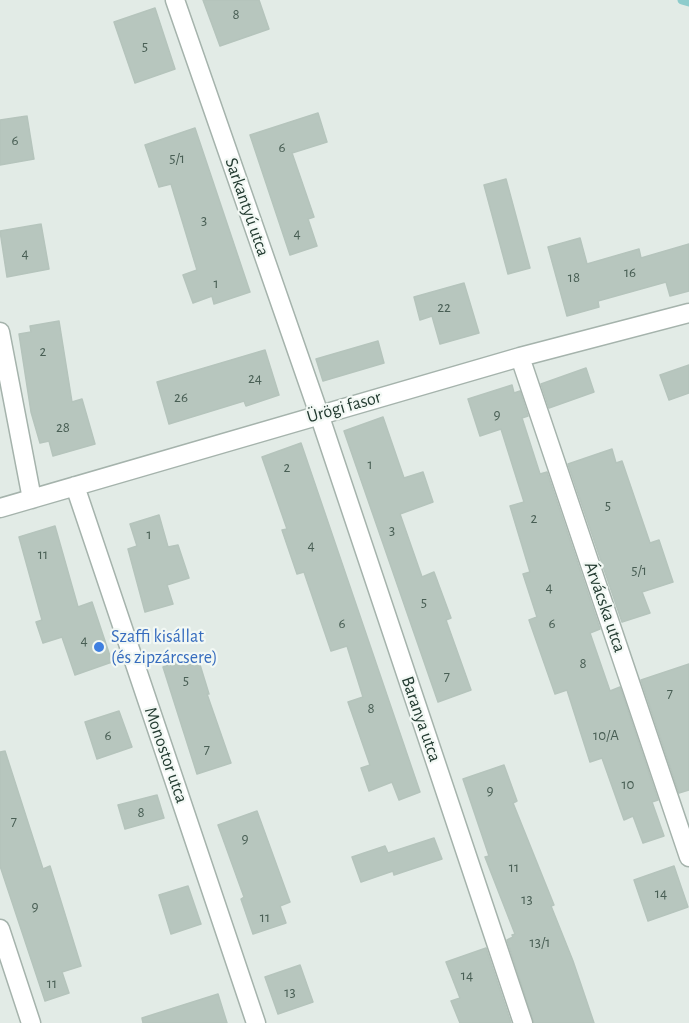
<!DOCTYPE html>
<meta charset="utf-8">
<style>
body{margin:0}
canvas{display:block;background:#e2ebe6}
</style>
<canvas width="689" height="1023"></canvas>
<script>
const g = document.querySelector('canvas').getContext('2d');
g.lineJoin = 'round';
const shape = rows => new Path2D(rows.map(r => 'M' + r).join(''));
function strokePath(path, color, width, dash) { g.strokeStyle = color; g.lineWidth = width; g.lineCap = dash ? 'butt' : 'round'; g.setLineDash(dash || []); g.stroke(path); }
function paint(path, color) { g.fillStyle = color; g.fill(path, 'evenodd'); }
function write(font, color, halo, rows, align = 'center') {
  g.font = font + ' "Alegreya Sans",sans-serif'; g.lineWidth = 4.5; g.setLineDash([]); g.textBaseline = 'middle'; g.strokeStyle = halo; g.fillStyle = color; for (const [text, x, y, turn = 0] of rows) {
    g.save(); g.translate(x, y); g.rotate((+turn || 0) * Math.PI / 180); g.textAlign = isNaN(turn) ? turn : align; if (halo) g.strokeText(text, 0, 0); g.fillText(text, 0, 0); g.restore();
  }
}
strokePath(shape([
 [682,0,689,2]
]), '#8ecccc', 9);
const building = shape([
 [203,0,259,0,269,29,220,46,203,0],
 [155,8,175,69,135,83,114,22,155,8],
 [318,113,327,142,292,153,314,217,308,219,317,246,290,255,250,135,318,113],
 [27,116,34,159,0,165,0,120,27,116],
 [195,128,250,292,214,304,212,296,193,303,183,275,197,270,171,184,159,187,145,145,195,128],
 [506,179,530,268,508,274,484,185,506,179],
 [41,224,49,269,7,277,0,231,41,224],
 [580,238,587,264,639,249,641,258,689,244,689,291,670,296,666,282,598,301,599,307,567,316,548,247,580,238],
 [464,283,479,333,440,344,432,316,420,320,414,297,464,283],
 [59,321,72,402,82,399,95,444,53,456,49,441,40,443,31,412,19,334,31,332,30,326,59,321],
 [378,341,384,363,323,381,316,359,378,341],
 [265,350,279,395,246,406,244,401,169,424,157,382,265,350],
 [689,365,689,393,669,400,660,375,689,365],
 [586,368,594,392,549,408,541,384,586,368],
 [512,385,514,393,520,391,528,416,522,418,540,474,547,472,600,629,590,633,610,691,620,687,658,800,652,802,664,836,643,843,633,816,624,820,602,758,590,762,567,690,555,694,529,620,537,617,523,574,530,572,510,506,524,502,501,429,480,436,468,399,512,385],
 [383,417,404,478,423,472,433,502,400,514,422,577,434,572,451,618,446,620,471,690,438,702,344,431,383,417],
 [301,443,420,792,399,800,392,782,369,791,361,768,370,765,348,702,363,697,347,646,331,651,304,572,297,574,282,530,287,529,262,457,301,443],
 [612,449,616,463,622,461,650,543,659,540,673,582,642,592,650,613,622,622,568,464,612,449],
 [159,515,168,547,178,545,189,578,167,585,173,604,145,612,128,549,137,546,130,524,159,515],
 [55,526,78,607,92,602,112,662,75,675,62,637,43,643,36,622,42,620,19,537,55,526],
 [197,655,209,694,207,694,231,763,197,774,163,667,197,655],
 [689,664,689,790,679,793,641,680,689,664],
 [119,711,132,747,97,759,85,722,119,711],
 [5,751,43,869,50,866,81,966,62,972,69,993,45,1001,0,866,0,752,5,751],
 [504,765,517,801,513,803,554,905,551,906,573,961,594,1023,534,1023,507,940,513,937,512,935,515,934,485,857,489,856,463,779,504,765],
 [157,795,164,818,125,829,118,805,157,795],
 [257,811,290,902,280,906,286,923,253,934,241,899,244,897,218,825,257,811],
 [434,838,442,859,394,875,393,871,361,882,352,857,385,846,388,853,434,838],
 [674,866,688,907,648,921,634,880,674,866],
 [188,886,201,924,171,934,159,895,188,886],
 [486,948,511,1023,460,1023,451,1001,460,998,446,962,486,948],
 [300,965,313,1002,278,1014,265,977,300,965],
 [218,994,227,1023,143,1023,142,1018,218,994]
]);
paint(building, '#b7c6be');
strokePath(building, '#b5c4bc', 1.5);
const minor = shape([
 [175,0,319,414,523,1023],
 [0,332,32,499],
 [520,357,689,857],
 [75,486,256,1023],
 [0,508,520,357,689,313],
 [0,929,31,1023]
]);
strokePath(minor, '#a5b3ac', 21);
strokePath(minor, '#fff', 18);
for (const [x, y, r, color] of [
 [99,647,6,"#3f7fe0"]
]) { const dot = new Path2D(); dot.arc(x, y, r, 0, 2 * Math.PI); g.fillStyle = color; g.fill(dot); strokePath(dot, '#f2f8f4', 2); }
write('15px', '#485e54', null, [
 ["8",236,14],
 ["5",145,46],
 ["6",15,140],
 ["6",282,147],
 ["5/1",177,158],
 ["3",204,220],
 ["4",297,233],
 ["4",25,253],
 ["16",630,272],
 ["18",574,277],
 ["1",216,283],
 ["22",444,307],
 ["2",43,351],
 ["24",255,378],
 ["26",181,397],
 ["9",497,414],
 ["28",63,427],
 ["1",370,464],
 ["2",287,467],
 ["5",608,505],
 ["2",534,518],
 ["3",392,530],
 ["1",149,534],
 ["4",311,545],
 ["11",43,554],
 ["5/1",639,570],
 ["4",549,587],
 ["5",424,602],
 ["6",342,623],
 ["6",552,623],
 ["4",84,640],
 ["8",583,663],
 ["7",447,676],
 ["5",186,680],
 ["7",670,693],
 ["8",371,708],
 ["6",108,735],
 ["10/A",606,735],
 ["7",207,749],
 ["10",628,784],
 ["9",490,790],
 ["8",141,812],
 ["7",14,821],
 ["9",245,838],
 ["11",514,867],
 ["14",661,893],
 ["13",527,899],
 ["9",35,906],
 ["11",265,917],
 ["13/1",540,942],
 ["14",467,975],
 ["11",52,983],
 ["13",290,992]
]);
write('18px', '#233b31', '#f2f8f4', [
 ["Sarkantyú utca",247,207,71],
 ["Ürögi fasor",344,407,-16],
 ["Árvácska utca",605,607,71],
 ["Baranya utca",421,719,71],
 ["Monostor utca",166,755,71]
]);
write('18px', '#366cbe', '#f2f8f4', [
 ["Szaffi kisállat",111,637],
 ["(és zipzárcsere)",111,658]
], 'left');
</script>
